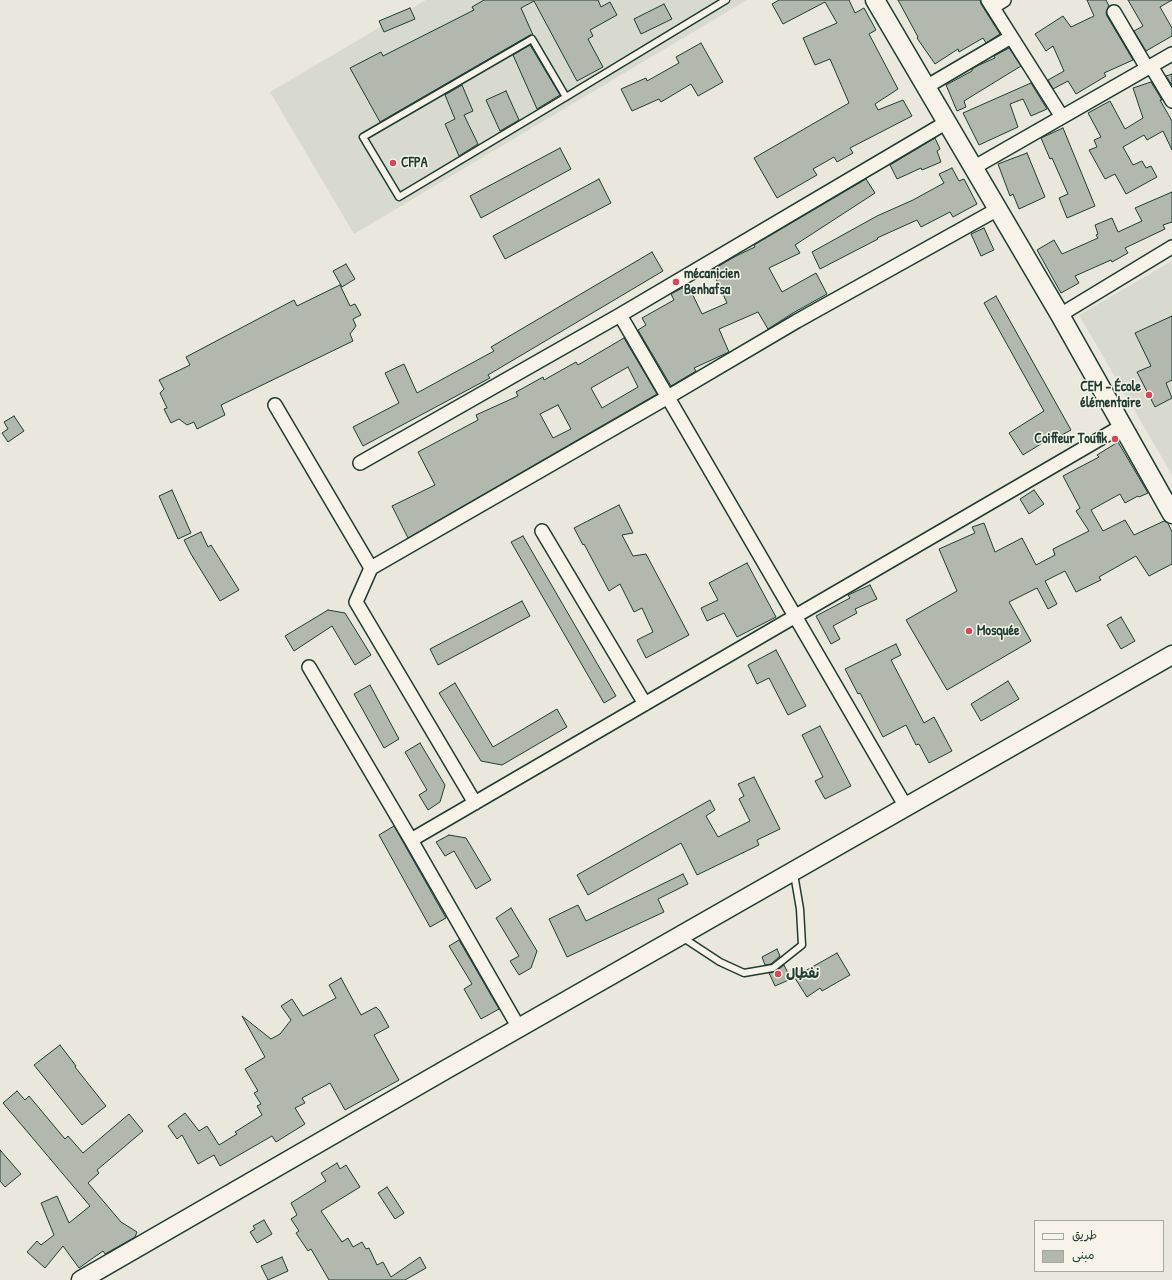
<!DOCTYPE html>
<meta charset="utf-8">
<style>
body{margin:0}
#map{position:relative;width:1172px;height:1280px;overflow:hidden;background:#eae8dd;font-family:"Patrick Hand","Playpen Sans Arabic",sans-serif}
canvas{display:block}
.legend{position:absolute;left:1034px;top:1220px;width:130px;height:52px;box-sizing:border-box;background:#f7f3e8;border:1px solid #a1aaa0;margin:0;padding:5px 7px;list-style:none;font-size:12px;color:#1f3d34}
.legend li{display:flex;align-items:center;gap:8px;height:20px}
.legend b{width:20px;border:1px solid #a1aaa0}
</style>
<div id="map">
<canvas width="1172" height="1280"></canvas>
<ul class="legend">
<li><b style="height:5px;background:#f7f3e8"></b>طريق</li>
<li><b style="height:11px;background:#b2b8ae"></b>مبنى</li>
</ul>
</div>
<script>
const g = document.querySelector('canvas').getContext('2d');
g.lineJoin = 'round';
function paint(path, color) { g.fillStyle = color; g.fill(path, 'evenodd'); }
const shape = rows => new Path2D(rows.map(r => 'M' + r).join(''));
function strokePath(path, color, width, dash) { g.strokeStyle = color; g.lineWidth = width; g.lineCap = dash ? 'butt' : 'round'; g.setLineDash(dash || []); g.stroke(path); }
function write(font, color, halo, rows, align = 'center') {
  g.font = font + ' "Patrick Hand","Playpen Sans Arabic",sans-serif'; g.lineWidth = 3; g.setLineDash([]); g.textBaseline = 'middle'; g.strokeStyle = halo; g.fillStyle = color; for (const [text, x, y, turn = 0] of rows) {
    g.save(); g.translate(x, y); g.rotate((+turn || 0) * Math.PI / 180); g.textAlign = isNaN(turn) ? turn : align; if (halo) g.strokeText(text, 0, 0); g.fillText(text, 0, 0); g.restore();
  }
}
paint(shape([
 [426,0,747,0,354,234,270,92],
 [1172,261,1172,475,1079,315]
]), '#d9dacf');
const building = shape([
 [484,0,598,0,601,7,610,2,617,15,590,30,593,36,588,39,603,67,577,81,534,1,521,8,533,35,530,35,380,122,350,68,381,52,383,56,474,10,472,7,484,0],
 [779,0,849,0,855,13,864,8,876,30,869,34,898,89,875,104,878,110,903,100,912,116,850,148,853,153,837,162,834,157,813,169,817,175,777,198,754,158,849,103,830,59,815,65,803,38,837,23,825,2,783,24,772,4,779,0],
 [898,0,980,0,981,4,1000,34,986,43,983,38,959,52,958,49,935,64,917,38,918,37,898,0],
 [1087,0,1106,0,1109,6,1106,12,1107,16,1133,60,1104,73,1106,76,1076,94,1068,81,1053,89,1048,80,1064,71,1053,46,1046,51,1035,34,1063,16,1071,27,1094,16,1087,0],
 [1128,0,1172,0,1160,7,1172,28,1172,36,1146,51,1134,31,1143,26,1128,0],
 [664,4,672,19,641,34,634,19,664,4],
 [410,8,415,19,384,32,379,21,410,8],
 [701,43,723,82,698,96,691,84,661,102,659,99,632,111,621,89,646,78,647,81,679,63,676,57,701,43],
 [530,45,560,95,537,109,513,55,530,45],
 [1009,48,1021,66,964,101,966,107,957,111,946,85,972,71,972,69,979,65,995,58,994,56,1009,48],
 [1172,74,1172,85,1166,76,1172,74],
 [1151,82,1162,100,1160,100,1172,121,1172,150,1163,131,1147,140,1144,135,1123,147,1133,165,1142,161,1146,168,1151,166,1157,177,1126,194,1115,174,1105,179,1089,150,1097,147,1094,140,1101,137,1088,113,1110,101,1125,129,1143,118,1133,88,1151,82],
 [1031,83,1047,109,1031,116,1023,99,1010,104,1018,127,979,145,963,113,1031,83],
 [462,85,473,111,464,115,478,144,459,156,445,124,455,119,445,95,462,85],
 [506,91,519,120,500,131,486,100,506,91],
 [1063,128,1095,206,1067,218,1059,198,1068,194,1052,158,1050,159,1041,138,1063,128],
 [935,138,940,149,937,151,941,162,922,170,921,168,897,179,890,165,935,138],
 [560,148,571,169,481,218,470,196,560,148],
 [1027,153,1045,197,1019,209,1013,194,1010,196,998,164,1027,153],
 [952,168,959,181,964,179,977,204,953,217,950,212,921,227,917,220,877,238,878,239,820,269,812,252,877,216,913,200,944,183,939,174,952,168],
 [599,179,611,203,505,259,493,236,599,179],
 [866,179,875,193,795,245,800,253,769,268,782,292,816,273,827,294,793,313,768,329,758,312,719,329,729,352,694,368,696,371,671,386,638,330,646,325,642,318,674,300,671,294,688,285,702,314,727,303,712,270,736,256,755,247,754,245,866,179],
 [1172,192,1172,222,1163,225,1165,229,1125,248,1128,253,1112,262,1111,260,1075,276,1079,283,1061,293,1037,250,1054,240,1062,254,1098,238,1096,235,1098,234,1095,225,1112,218,1118,232,1142,221,1135,208,1172,192],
 [984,228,994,250,981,256,971,234,984,228],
 [652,252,663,271,488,375,490,378,363,446,353,427,399,403,385,373,404,364,417,393,494,351,491,347,652,252],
 [346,264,355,279,342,287,333,271,346,264],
 [340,285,350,306,355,304,361,315,353,319,356,326,350,334,353,341,221,405,225,415,197,429,194,422,187,425,179,419,171,423,164,409,167,408,160,393,164,389,159,380,190,365,186,357,294,300,297,306,340,285],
 [996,296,1071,430,1058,437,1057,434,1023,455,1009,433,1044,411,984,303,996,296],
 [1172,316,1172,380,1166,383,1172,398,1155,407,1137,372,1151,366,1135,333,1172,316],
 [624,338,657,394,408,538,392,506,435,485,418,452,478,420,476,415,518,396,516,392,543,377,544,380,576,362,578,365,624,338],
 [628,367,638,387,602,408,591,388,628,367],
 [558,405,571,429,553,438,540,414,558,405],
 [14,416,24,431,8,442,2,433,8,429,4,422,14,416],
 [1118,442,1148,493,1139,497,1138,496,1125,503,1120,494,1091,510,1103,531,1125,520,1134,535,1164,521,1168,523,1172,532,1172,564,1149,576,1136,556,1099,577,1101,580,1076,592,1065,571,1045,581,1057,604,1048,609,1037,588,1009,602,1031,641,947,690,906,620,957,591,939,549,975,533,972,527,984,523,995,552,1022,538,1036,565,1055,555,1053,549,1089,531,1076,511,1080,508,1063,476,1099,457,1097,455,1118,442],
 [172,490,191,533,178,539,159,496,172,490],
 [1034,490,1044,504,1029,514,1020,499,1034,490],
 [619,505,633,533,622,535,633,556,646,554,689,635,646,658,637,640,653,632,642,608,634,612,620,584,609,591,584,544,583,545,574,528,619,505],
 [201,532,208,547,211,545,239,590,220,601,191,554,184,540,201,532],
 [523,536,616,696,604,703,511,542,523,536],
 [747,563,776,617,737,637,724,613,707,621,701,608,718,600,709,583,747,563],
 [870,585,877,599,855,609,857,613,833,626,840,639,831,644,816,616,850,598,848,595,870,585],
 [522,601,530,616,438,665,430,649,522,601],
 [328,610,345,613,371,655,355,665,332,626,294,651,285,636,328,610],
 [1121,617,1135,641,1121,649,1107,625,1121,617],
 [896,644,901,655,891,660,924,723,934,717,952,751,929,763,919,744,916,745,906,725,883,737,860,693,858,694,845,669,896,644],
 [776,650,806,706,788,715,769,678,757,684,748,665,776,650],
 [1008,681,1019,699,981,721,971,704,1008,681],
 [455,683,493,747,557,709,567,727,502,765,481,761,439,693,455,683],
 [370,685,399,739,384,748,354,694,370,685],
 [820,726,851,786,825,799,815,781,823,777,802,735,820,726],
 [420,743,445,785,440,802,428,810,419,795,427,790,405,752,420,743],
 [754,777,780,829,757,840,759,845,697,875,681,843,588,895,577,875,710,800,715,810,706,816,718,837,750,821,739,799,744,796,738,784,754,777],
 [394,826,446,918,430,927,379,835,394,826],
 [449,835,466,838,491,880,476,889,454,851,445,856,436,842,449,835],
 [683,874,688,884,658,899,664,912,567,957,549,919,578,905,586,921,683,874],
 [511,908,537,951,531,968,519,975,510,961,519,956,496,918,511,908],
 [459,940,499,1009,481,1019,464,989,472,984,449,946,459,940],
 [777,949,780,956,771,964,765,965,762,957,777,949],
 [837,953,850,975,822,991,820,988,807,997,793,975,803,968,805,971,837,953],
 [784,965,791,979,775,986,769,973,775,972,784,965],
 [341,978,361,1015,376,1007,380,1011,389,1027,374,1035,399,1080,345,1110,330,1083,302,1098,305,1103,295,1108,305,1124,276,1142,272,1136,220,1166,214,1155,198,1164,182,1135,177,1139,168,1126,185,1113,199,1131,207,1126,219,1145,237,1134,235,1132,262,1115,257,1106,261,1104,254,1093,258,1091,245,1069,265,1057,242,1016,271,1039,280,1034,291,1020,281,1006,292,999,303,1016,336,998,329,985,341,978],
 [60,1045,76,1066,75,1067,106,1106,82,1125,34,1065,60,1045],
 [17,1091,25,1100,29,1096,65,1139,68,1136,83,1153,129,1114,143,1131,97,1170,99,1173,88,1183,121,1222,137,1232,135,1237,105,1254,103,1251,79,1268,63,1246,45,1268,27,1252,37,1241,41,1245,54,1235,41,1203,57,1196,69,1223,90,1206,3,1103,17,1091],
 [0,1150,21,1174,5,1187,0,1181,0,1150],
 [337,1163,340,1169,346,1165,360,1187,321,1211,342,1242,348,1238,353,1247,362,1242,366,1249,369,1248,377,1265,383,1262,391,1277,420,1257,426,1268,405,1280,329,1280,311,1249,308,1251,296,1233,299,1231,291,1219,297,1215,291,1203,326,1181,321,1173,337,1163],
 [387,1187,404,1213,395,1219,378,1193,387,1187],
 [264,1220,272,1234,257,1243,250,1232,255,1229,253,1226,264,1220],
 [282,1257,288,1271,268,1280,261,1266,282,1257]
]);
paint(building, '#b2b8ae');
strokePath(building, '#1f3d34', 1);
const lane = shape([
 [566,97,532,39,363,137,399,197,566,97,726,0],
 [682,937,720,962,744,973,773,968,802,945,800,909,794,874]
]);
const street = shape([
 [988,0,1062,117],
 [993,7,1004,0],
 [1114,12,1147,68],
 [1151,66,1172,101],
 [926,87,1011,37],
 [973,168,1172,54],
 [620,315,906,807],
 [1060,315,1172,247],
 [275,405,371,568,356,602,475,803],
 [360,463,620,315,947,122],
 [542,531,645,704],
 [371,568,668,397,797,321,998,209],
 [309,667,411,840,519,1028],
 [411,840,1122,426]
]);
const secondary = shape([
 [875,0,1060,315,1172,514],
 [81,1280,445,1070,1172,655]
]);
strokePath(lane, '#1f3d34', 9);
strokePath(street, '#1f3d34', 16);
strokePath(secondary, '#1f3d34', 21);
strokePath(lane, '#f7f3e8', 6);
strokePath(street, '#f7f3e8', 13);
strokePath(secondary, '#f7f3e8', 18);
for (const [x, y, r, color] of [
 [393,163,4,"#d1495b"],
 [676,282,4,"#d1495b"],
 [1149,395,4,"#d1495b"],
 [1115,439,4,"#d1495b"],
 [969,631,4,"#d1495b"],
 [778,974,4,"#d1495b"]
]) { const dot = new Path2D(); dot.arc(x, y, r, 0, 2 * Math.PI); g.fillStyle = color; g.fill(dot); strokePath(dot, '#f7f3e8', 1.5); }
write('bold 14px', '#1f3d34', '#f7f3e8', [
 ["CFPA",401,163],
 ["mécanicien",684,274],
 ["Benhafsa",684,290],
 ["CEM - École",1141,387,"right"],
 ["élémentaire",1141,403,"right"],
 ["Coiffeur Toufik",1107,439,"right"],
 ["Mosquée",977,631],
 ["نفطال",786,974]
], 'left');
</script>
